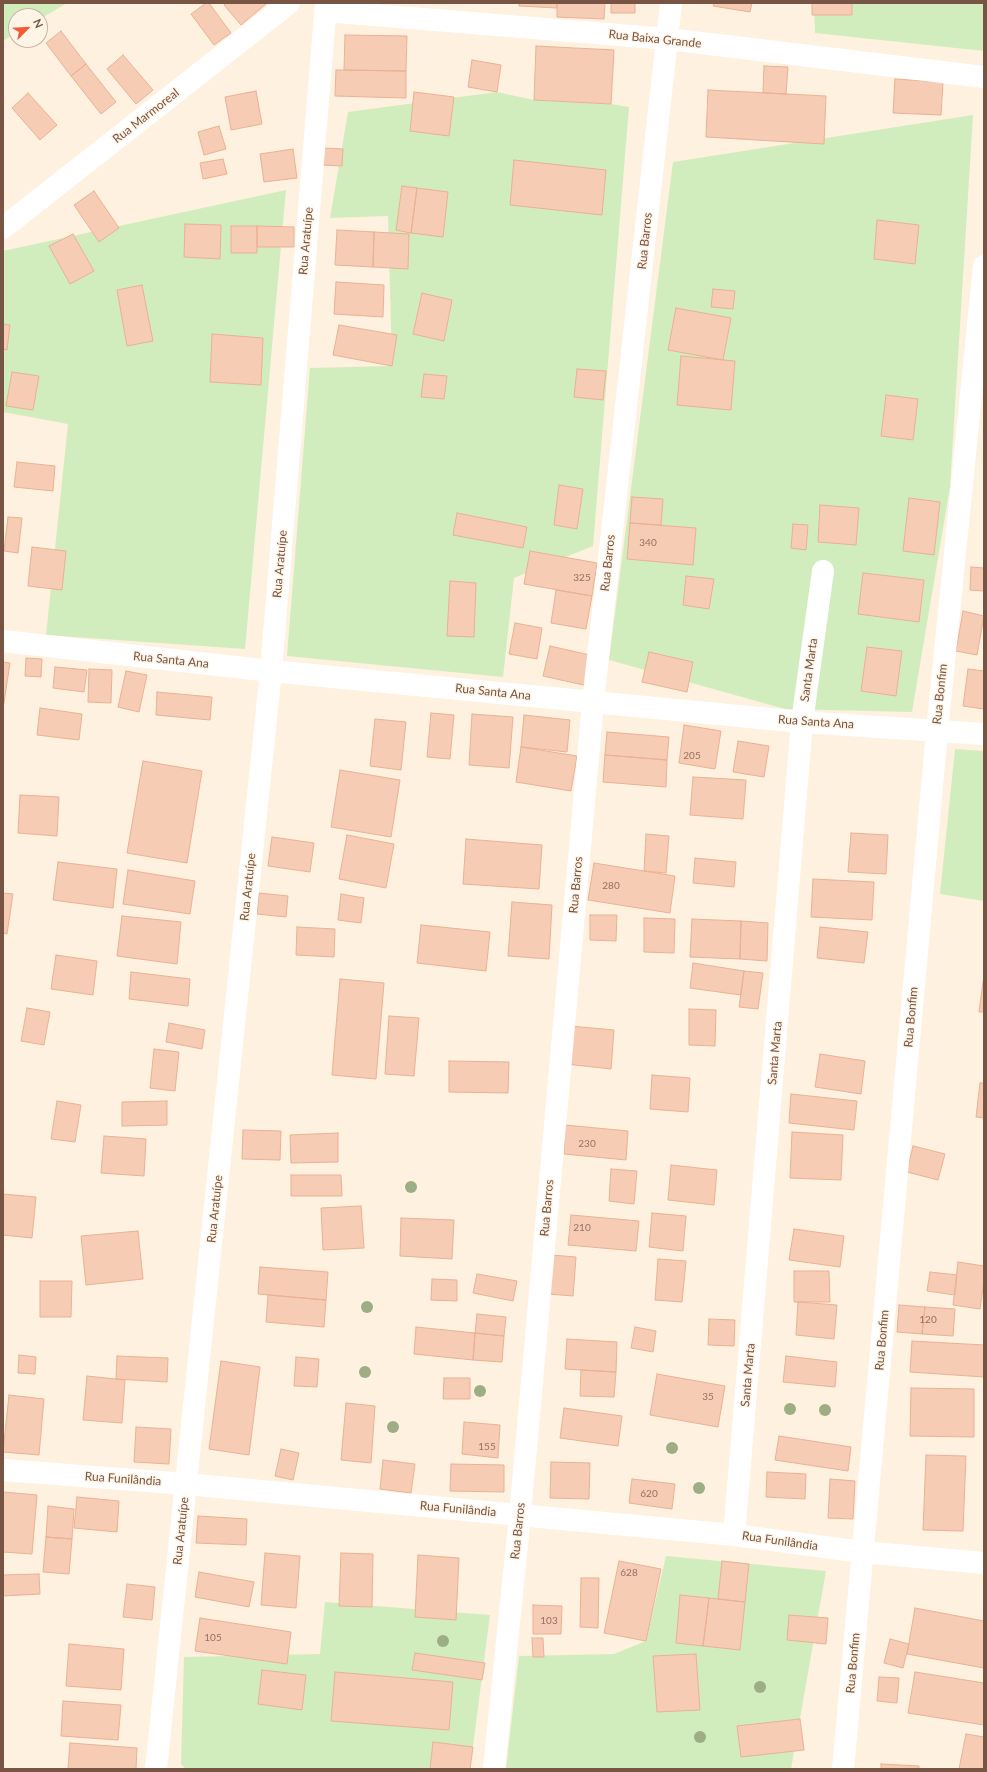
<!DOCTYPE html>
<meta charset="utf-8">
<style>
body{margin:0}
#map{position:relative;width:987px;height:1772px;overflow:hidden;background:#fef1df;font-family:Lato,sans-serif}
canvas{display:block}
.frame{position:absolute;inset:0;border:4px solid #775444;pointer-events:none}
.north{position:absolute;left:8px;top:8px;width:40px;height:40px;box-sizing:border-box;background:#fff5e7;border:1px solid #c9b5a6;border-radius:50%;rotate:66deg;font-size:11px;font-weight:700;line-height:16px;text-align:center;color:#775444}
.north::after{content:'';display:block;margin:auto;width:14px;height:18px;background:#f55a38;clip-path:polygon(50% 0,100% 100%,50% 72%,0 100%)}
</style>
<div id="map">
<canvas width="987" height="1772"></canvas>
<div class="frame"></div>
<div class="north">N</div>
</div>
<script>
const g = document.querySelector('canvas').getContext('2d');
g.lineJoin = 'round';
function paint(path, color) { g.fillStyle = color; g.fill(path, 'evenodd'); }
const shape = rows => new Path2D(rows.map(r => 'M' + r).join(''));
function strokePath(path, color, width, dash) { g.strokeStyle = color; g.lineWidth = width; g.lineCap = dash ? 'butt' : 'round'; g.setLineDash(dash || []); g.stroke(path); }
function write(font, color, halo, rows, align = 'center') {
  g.font = font + ' Lato,sans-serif'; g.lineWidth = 3; g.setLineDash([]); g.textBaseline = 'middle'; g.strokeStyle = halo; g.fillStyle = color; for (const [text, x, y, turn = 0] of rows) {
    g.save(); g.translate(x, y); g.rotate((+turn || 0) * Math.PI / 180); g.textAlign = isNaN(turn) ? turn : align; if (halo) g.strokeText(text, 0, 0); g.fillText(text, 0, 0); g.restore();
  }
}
paint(shape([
 [3,3,67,3,40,19,40,16,16,16,16,33,3,41],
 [814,3,984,3,984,51,815,33],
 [497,92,534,100,611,104,629,107,593,546,514,578,503,677,287,656,310,368,392,366,388,216,330,218,348,112],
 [973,115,950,487,912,712,785,709,609,660,673,162],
 [286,190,245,649,46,635,68,424,3,412,3,251],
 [955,749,984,751,984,901,940,894],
 [666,1556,826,1571,791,1769,506,1769,519,1656,614,1654,646,1641],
 [325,1602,490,1615,470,1769,185,1769,181,1764,184,1657,320,1654]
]), '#d2edbd');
const building = shape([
 [206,3,209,3,231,33,214,45,191,14,206,3],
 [227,3,265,3,266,4,241,25,224,5,227,3],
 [519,3,557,3,557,8,519,6,519,3],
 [557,3,605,3,604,19,557,17,557,3],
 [611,3,635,3,635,13,611,13,611,3],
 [714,3,752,3,750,12,713,6,714,3],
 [812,3,852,3,852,15,812,15,812,3],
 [61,31,86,64,71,76,46,43,61,31],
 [345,35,407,36,406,71,344,70,345,35],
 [536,46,614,50,611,104,534,100,536,46],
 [123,55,153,90,136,104,107,69,123,55],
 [472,60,501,65,497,92,468,87,472,60],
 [86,64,116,102,101,114,71,76,86,64],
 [764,66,788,67,786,94,763,93,764,66],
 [336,70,406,71,406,98,335,96,336,70],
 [895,79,943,82,941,115,893,113,895,79],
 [708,90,826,96,824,144,706,137,708,90],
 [256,91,262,124,231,130,225,97,256,91],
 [414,92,454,97,449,136,410,131,414,92],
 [28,93,57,125,40,140,12,108,28,93],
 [219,126,226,149,204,155,198,132,219,126],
 [323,148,343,149,342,166,322,165,323,148],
 [293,149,297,178,264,182,260,154,293,149],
 [223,159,227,174,203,179,200,163,223,159],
 [514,160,606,170,602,215,510,205,514,160],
 [402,186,417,188,411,233,396,230,402,186],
 [417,188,448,192,443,237,411,233,417,188],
 [94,191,119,228,99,242,74,205,94,191],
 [877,220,919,225,915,264,874,259,877,220],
 [185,224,221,225,220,259,184,257,185,224],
 [231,226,257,226,257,253,231,253,231,226],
 [257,226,294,227,294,247,257,247,257,226],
 [337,230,374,232,373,267,335,265,337,230],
 [374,232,409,234,408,269,373,267,374,232],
 [73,234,94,271,70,284,49,246,73,234],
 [336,282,384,285,383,317,334,314,336,282],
 [142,285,153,341,127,346,117,290,142,285],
 [713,289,735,291,733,309,711,307,713,289],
 [422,293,452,300,444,341,413,334,422,293],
 [676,308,731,318,723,360,668,350,676,308],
 [3,324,10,325,7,350,3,349,3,324],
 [339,325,397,335,392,366,333,355,339,325],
 [212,334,263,338,261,385,210,382,212,334],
 [681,356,735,361,731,410,677,405,681,356],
 [577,369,606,371,603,400,574,397,577,369],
 [12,372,39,376,33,410,6,406,12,372],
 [424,374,447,376,444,399,421,397,424,374],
 [886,395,918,399,913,440,881,436,886,395],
 [17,462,55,466,53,491,14,487,17,462],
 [559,485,583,489,577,529,554,525,559,485],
 [632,497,663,499,661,525,630,523,632,497],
 [909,498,940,502,934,555,903,551,909,498],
 [820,505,859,508,856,545,818,542,820,505],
 [457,513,527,527,523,548,453,535,457,513],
 [8,517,22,518,18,553,4,551,8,517],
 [630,523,696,528,693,565,627,559,630,523],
 [793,524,808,525,806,550,791,548,793,524],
 [32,547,66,551,62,590,28,586,32,547],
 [530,551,597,563,592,596,524,584,530,551],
 [971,567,984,568,984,591,970,590,971,567],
 [863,573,924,580,919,622,858,614,863,573],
 [686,576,714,579,709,609,683,605,686,576],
 [450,581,476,583,474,637,447,636,450,581],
 [556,590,592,596,586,629,551,623,556,590],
 [963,611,984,616,977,655,956,651,963,611],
 [515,623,542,628,537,659,509,654,515,623],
 [550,646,594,656,588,686,543,676,550,646],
 [867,647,902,651,896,696,861,691,867,647],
 [649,652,693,662,687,692,642,682,649,652],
 [26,658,42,659,41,677,25,676,26,658],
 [3,662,10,663,3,709,3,662],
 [55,667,87,670,84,692,53,688,55,667],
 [89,669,112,670,111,703,88,702,89,669],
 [968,669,984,671,984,709,963,706,968,669],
 [126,671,147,675,139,712,118,707,126,671],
 [157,692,212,697,210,720,156,715,157,692],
 [40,708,82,714,79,740,37,735,40,708],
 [431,713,454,715,450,759,427,757,431,713],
 [472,714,513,717,509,768,469,765,472,714],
 [524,715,570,720,567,752,521,747,524,715],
 [375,719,406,722,401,770,370,766,375,719],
 [684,725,721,731,715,769,679,763,684,725],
 [607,732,669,737,667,760,605,755,607,732],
 [738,741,769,746,764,777,733,772,738,741],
 [521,747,577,756,571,791,516,782,521,747],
 [605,755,667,760,666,787,603,782,605,755],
 [143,761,202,771,187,863,127,853,143,761],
 [340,770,400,780,391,837,331,827,340,770],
 [693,777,746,780,743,819,690,815,693,777],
 [20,795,59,797,57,836,18,833,20,795],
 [851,833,888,835,886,874,848,872,851,833],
 [646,834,669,836,666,873,644,871,646,834],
 [347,835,394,844,386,888,339,879,347,835],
 [272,837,314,843,310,872,268,866,272,837],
 [466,839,542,845,539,889,463,884,466,839],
 [695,858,736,862,734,887,693,883,695,858],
 [58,862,117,869,113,908,53,900,58,862],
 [594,863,675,876,670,913,588,900,594,863],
 [128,870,195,881,190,914,123,904,128,870],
 [813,879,874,882,872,920,811,917,813,879],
 [3,893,13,894,7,934,3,933,3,893],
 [259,893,288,896,286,917,257,914,259,893],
 [341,894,364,898,361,923,338,920,341,894],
 [512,902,552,905,549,959,508,956,512,902],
 [590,915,617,915,616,941,590,940,590,915],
 [122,916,181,922,177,964,117,956,122,916],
 [644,918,675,919,674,953,644,952,644,918],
 [692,919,741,921,740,959,690,957,692,919],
 [741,921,768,923,767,961,740,959,741,921],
 [421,925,490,932,486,971,417,963,421,925],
 [297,927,335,929,334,957,296,955,297,927],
 [820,927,868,932,864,963,817,958,820,927],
 [56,955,97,961,93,995,51,989,56,955],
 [693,963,744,971,741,995,690,988,693,963],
 [744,971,763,973,758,1009,739,1007,744,971],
 [131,972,190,979,188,1006,129,999,131,972],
 [984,975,984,1012,979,1012,984,975],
 [340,979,384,983,376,1079,332,1075,340,979],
 [27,1008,50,1012,44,1045,21,1041,27,1008],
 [689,1009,716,1010,715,1046,689,1045,689,1009],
 [389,1016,419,1018,414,1076,385,1074,389,1016],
 [169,1023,205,1030,202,1049,166,1042,169,1023],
 [570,1026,614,1030,611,1069,566,1064,570,1026],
 [154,1049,179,1052,175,1091,150,1088,154,1049],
 [820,1054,865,1061,861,1094,815,1087,820,1054],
 [449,1061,509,1062,508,1093,449,1092,449,1061],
 [652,1075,690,1078,688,1112,650,1109,652,1075],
 [980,1083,984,1083,984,1118,976,1117,980,1083],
 [791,1094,857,1101,854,1130,789,1123,791,1094],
 [57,1101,81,1105,75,1142,51,1139,57,1101],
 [167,1101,167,1125,122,1126,122,1102,167,1101],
 [565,1125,628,1131,626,1160,564,1154,565,1125],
 [243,1130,281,1131,280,1160,242,1159,243,1130],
 [792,1132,843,1135,841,1180,790,1178,792,1132],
 [338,1133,338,1162,291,1163,290,1135,338,1133],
 [104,1136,146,1139,144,1176,101,1173,104,1136],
 [913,1146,945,1154,938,1180,907,1172,913,1146],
 [671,1165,717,1170,714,1205,668,1200,671,1165],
 [611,1169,637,1171,634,1204,609,1201,611,1169],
 [291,1175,341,1175,342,1196,291,1196,291,1175],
 [3,1194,36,1197,32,1238,3,1235,3,1194],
 [361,1206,364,1248,323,1250,321,1208,361,1206],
 [652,1213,686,1216,683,1251,649,1247,652,1213],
 [571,1215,639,1221,636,1251,568,1245,571,1215],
 [401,1218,454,1220,452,1259,400,1256,401,1218],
 [794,1229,844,1236,840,1267,789,1260,794,1229],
 [138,1231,143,1279,86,1285,81,1236,138,1231],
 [551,1255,576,1257,573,1296,548,1294,551,1255],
 [658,1259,686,1261,682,1302,655,1300,658,1259],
 [958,1262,984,1266,984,1281,980,1309,953,1305,958,1262],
 [260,1267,328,1272,326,1300,258,1294,260,1267],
 [794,1271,829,1271,830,1302,794,1302,794,1271],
 [930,1272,957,1275,955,1295,927,1291,930,1272],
 [477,1274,517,1281,513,1301,473,1293,477,1274],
 [432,1279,457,1280,457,1301,431,1300,432,1279],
 [40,1281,72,1281,71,1317,40,1317,40,1281],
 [268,1295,326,1300,324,1327,266,1322,268,1295],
 [798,1302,837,1305,834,1339,796,1335,798,1302],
 [899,1305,925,1307,922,1334,897,1332,899,1305],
 [925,1307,955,1309,953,1336,922,1334,925,1307],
 [477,1314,506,1317,504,1336,475,1333,477,1314],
 [709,1319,735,1320,734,1346,708,1345,709,1319],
 [416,1327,475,1333,473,1360,414,1354,416,1327],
 [635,1327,656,1331,653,1352,631,1348,635,1327],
 [475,1333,504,1336,502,1362,473,1360,475,1333],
 [567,1339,617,1342,616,1372,565,1369,567,1339],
 [912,1341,984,1345,984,1377,910,1372,912,1341],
 [19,1355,36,1357,35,1374,18,1373,19,1355],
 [117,1356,168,1358,167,1382,116,1379,117,1356],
 [786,1356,837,1362,835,1387,783,1382,786,1356],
 [296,1357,319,1359,317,1387,294,1386,296,1357],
 [221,1361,260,1367,249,1455,209,1449,221,1361],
 [581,1370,616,1372,614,1397,580,1396,581,1370],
 [657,1374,725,1386,718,1427,650,1415,657,1374],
 [87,1376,125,1380,122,1423,83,1420,87,1376],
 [444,1378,470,1378,470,1399,443,1399,444,1378],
 [911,1388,974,1389,974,1437,910,1436,911,1388],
 [9,1395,44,1399,39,1455,3,1452,9,1395],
 [346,1403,375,1406,371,1463,341,1460,346,1403],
 [564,1408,622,1416,618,1446,560,1438,564,1408],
 [464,1422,500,1425,498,1458,462,1454,464,1422],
 [136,1427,171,1429,169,1464,134,1462,136,1427],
 [779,1436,851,1447,848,1471,775,1460,779,1436],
 [281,1449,299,1453,293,1480,275,1476,281,1449],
 [926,1455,966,1456,963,1531,923,1530,926,1455],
 [383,1460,415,1464,411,1493,380,1489,383,1460],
 [551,1462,590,1463,589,1499,550,1498,551,1462],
 [451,1464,504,1465,504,1492,450,1491,451,1464],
 [767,1472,806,1474,805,1499,766,1497,767,1472],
 [632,1479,675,1484,672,1509,629,1503,632,1479],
 [830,1479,855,1481,853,1519,828,1518,830,1479],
 [3,1492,37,1495,32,1554,3,1552,3,1492],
 [77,1497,119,1501,117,1532,74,1528,77,1497],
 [48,1506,74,1509,72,1539,46,1537,48,1506],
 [198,1516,247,1519,246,1545,196,1543,198,1516],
 [46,1537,72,1539,69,1574,43,1572,46,1537],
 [265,1553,300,1556,296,1608,261,1605,265,1553],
 [341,1553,373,1554,372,1607,339,1606,341,1553],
 [418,1555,459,1558,456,1620,415,1617,418,1555],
 [619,1561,661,1569,646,1641,604,1633,619,1561],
 [722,1561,749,1564,745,1602,718,1599,722,1561],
 [199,1572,254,1582,249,1607,195,1597,199,1572],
 [39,1574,40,1594,3,1596,3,1575,39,1574],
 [581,1578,599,1578,598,1628,580,1627,581,1578],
 [127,1584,155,1587,152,1620,123,1617,127,1584],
 [680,1595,709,1598,703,1646,676,1643,680,1595],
 [709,1598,745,1602,740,1650,703,1646,709,1598],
 [533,1605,562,1606,561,1634,533,1634,533,1605],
 [915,1608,984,1621,984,1668,907,1654,915,1608],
 [789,1615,828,1618,826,1644,787,1640,789,1615],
 [200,1618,291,1632,287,1664,195,1651,200,1618],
 [532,1638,543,1638,544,1657,533,1657,532,1638],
 [890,1639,909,1644,903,1668,884,1663,890,1639],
 [69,1644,124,1649,121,1690,66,1686,69,1644],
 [415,1653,485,1663,482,1680,412,1670,415,1653],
 [696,1654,700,1710,657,1712,653,1656,696,1654],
 [262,1670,306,1675,302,1710,258,1704,262,1670],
 [335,1672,453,1682,449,1730,331,1721,335,1672],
 [915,1672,984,1683,984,1725,908,1713,915,1672],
 [879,1677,899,1678,897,1703,877,1701,879,1677],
 [63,1701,121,1705,118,1740,61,1736,63,1701],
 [800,1719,804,1750,741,1757,737,1726,800,1719],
 [966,1734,984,1737,984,1769,959,1769,966,1734],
 [433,1742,473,1747,470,1769,430,1769,433,1742],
 [70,1743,137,1748,136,1769,68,1769,70,1743],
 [881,1764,919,1766,919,1769,881,1769,881,1764]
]);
paint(building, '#f6ccb4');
strokePath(building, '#eab193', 1);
strokePath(shape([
 [325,11,668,39,984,77],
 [3,228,289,3],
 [3,641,271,671,593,702,802,722,984,734],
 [3,1470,186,1484,734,1535,862,1552,984,1563],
 [734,1535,802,722,823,571],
 [156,1769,271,671,326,3],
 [494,1769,520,1515,593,702,671,3],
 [843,1769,937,731,984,266]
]), '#fff', 22);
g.fillStyle = '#9dae84';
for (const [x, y] of [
 [411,1187],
 [367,1307],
 [365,1372],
 [480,1391],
 [790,1409],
 [825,1410],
 [393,1427],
 [672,1448],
 [699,1488],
 [443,1641],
 [760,1687],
 [700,1737]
]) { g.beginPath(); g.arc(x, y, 6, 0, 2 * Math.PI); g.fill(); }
write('10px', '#977260', null, [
 ["340",648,543],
 ["325",582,578],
 ["205",692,756],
 ["280",611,886],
 ["230",587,1144],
 ["210",582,1228],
 ["120",928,1320],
 ["35",708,1397],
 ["155",487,1447],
 ["620",649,1494],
 ["628",629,1573],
 ["103",549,1621],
 ["105",213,1638]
]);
write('12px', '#775444', '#fff5e7', [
 ["Rua Baixa Grande",655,39,6],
 ["Rua Marmoreal",146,116,-38],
 ["Rua Aratuípe",306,241,-85],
 ["Rua Barros",645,241,-84],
 ["Rua Barros",608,563,-84],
 ["Rua Aratuípe",280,564,-85],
 ["Rua Santa Ana",171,660,6],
 ["Santa Marta",809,670,-82],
 ["Rua Santa Ana",493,692,6],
 ["Rua Bonfim",940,694,-84],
 ["Rua Santa Ana",816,722,4],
 ["Rua Barros",576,885,-85],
 ["Rua Aratuípe",248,887,-84],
 ["Rua Bonfim",911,1017,-85],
 ["Santa Marta",775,1053,-85],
 ["Rua Barros",547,1208,-85],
 ["Rua Aratuípe",215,1209,-84],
 ["Rua Bonfim",882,1340,-85],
 ["Santa Marta",748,1375,-85],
 ["Rua Funilândia",123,1479,4],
 ["Rua Funilândia",458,1509,5],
 ["Rua Aratuípe",181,1531,-84],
 ["Rua Barros",518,1531,-84],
 ["Rua Funilândia",780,1541,8],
 ["Rua Bonfim",853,1663,-85]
]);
</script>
